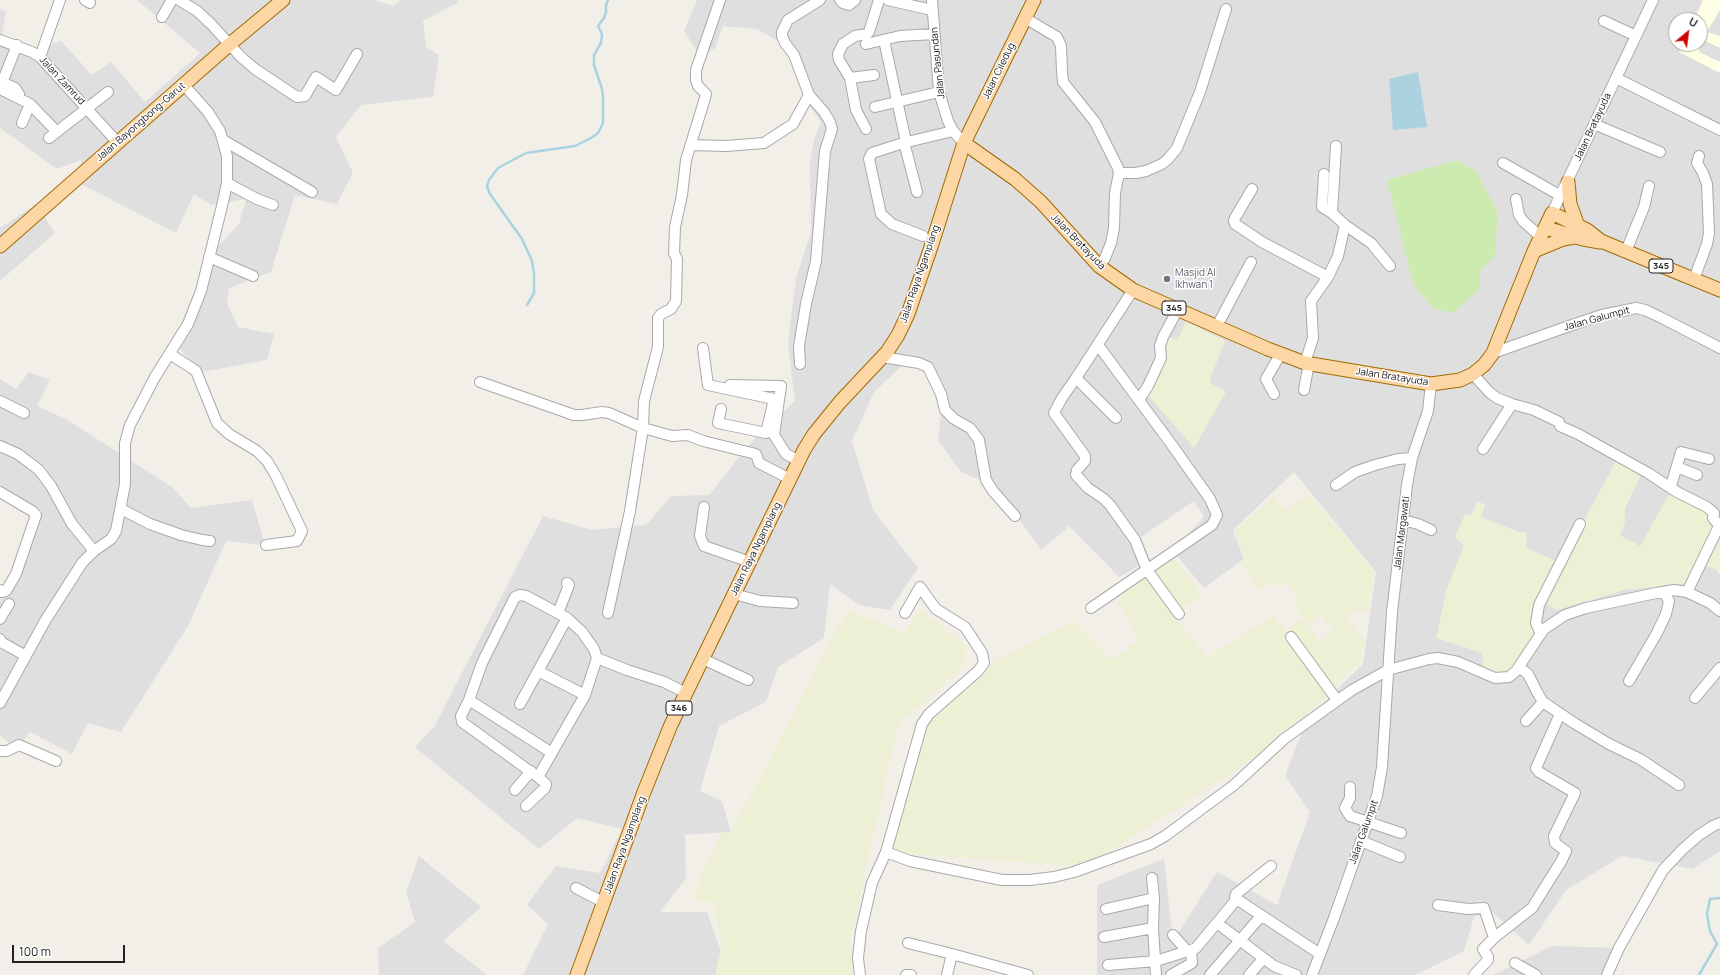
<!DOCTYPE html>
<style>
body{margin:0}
#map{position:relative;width:1720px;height:975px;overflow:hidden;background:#f2efe9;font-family:Manrope,sans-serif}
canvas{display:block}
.north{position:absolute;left:1668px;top:12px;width:40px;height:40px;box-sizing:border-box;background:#fff;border:1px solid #a7a7a7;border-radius:50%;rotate:29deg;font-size:11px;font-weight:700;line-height:16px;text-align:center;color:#222}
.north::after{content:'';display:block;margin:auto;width:14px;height:18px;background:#d40000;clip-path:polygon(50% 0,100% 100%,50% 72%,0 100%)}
.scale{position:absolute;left:12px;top:945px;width:113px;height:18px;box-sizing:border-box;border:2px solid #222;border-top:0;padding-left:5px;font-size:12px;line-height:14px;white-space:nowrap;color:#222;-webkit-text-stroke:3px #fff;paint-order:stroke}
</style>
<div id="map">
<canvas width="1720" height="975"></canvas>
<div class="north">U</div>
<div class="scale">100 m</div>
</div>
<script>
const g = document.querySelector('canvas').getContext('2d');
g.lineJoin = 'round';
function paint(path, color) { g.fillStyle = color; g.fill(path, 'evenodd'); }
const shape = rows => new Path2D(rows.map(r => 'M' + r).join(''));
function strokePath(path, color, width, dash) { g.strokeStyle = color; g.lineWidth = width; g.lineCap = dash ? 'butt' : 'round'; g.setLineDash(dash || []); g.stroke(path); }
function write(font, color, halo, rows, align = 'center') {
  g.font = font + ' Manrope,sans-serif'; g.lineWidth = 3; g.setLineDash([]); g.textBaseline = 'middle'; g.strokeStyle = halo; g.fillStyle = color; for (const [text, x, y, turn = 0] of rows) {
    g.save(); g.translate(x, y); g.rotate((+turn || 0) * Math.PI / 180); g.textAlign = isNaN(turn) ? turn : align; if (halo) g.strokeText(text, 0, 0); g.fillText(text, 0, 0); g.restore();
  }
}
paint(shape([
 [137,0,374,0,393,6,401,0,458,0,457,3,423,21,426,47,439,55,433,97,361,105,336,137,353,173,337,204,295,195,271,272,229,288,227,303,238,327,274,334,267,360,201,372,175,344,208,257,239,224,246,199,211,205,194,194,176,233,81,184,81,160,57,169,0,128,0,9,6,11,1,41,32,50,61,41,92,75,111,62,145,102,200,53],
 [697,0,1720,0,1720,851,1693,869,1622,856,1566,890,1529,945,1479,900,1464,951,1415,975,1097,975,1097,885,1164,859,1173,941,1217,872,1277,905,1310,812,1285,776,1307,719,1363,664,1376,572,1294,472,1233,530,1244,559,1204,588,1173,551,1204,517,1194,501,1141,537,1150,560,1119,577,1069,526,1041,550,996,487,961,472,938,440,943,395,918,366,904,364,874,392,852,441,873,510,918,568,890,610,859,605,830,584,824,638,778,667,766,702,719,726,700,791,722,801,731,832,685,835,686,878,660,912,707,912,723,957,717,975,523,975,548,924,527,905,556,866,600,873,622,829,577,818,539,849,415,747,434,727,543,516,592,530,646,525,671,496,709,495,752,441,795,401,788,344,796,278,811,232,810,162,814,140,821,122,807,102,791,49,757,29,723,26,715,48,701,57,684,31],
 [1676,20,1700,20,1700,44,1676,44],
 [36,204,55,233,0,281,0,228],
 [29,372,50,380,37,406,66,419,172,487,191,508,252,500,265,545,226,541,188,626,121,732,88,723,72,754,30,732,16,749,0,735,0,599,22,572,42,511,16,497,0,493,0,379,16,389],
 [419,856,481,907,443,941,487,975,379,975,378,948,415,922,406,892],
 [1552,946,1619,948,1610,975,1493,975]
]), '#e0dfdf');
paint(shape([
 [1703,0,1720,0,1720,10,1707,32,1720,36,1720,48,1701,39,1700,43,1700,20,1694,20],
 [1683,44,1700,44,1699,52,1720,62,1720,73,1679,52]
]), '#ffffe5');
paint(shape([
 [1186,321,1225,341,1209,382,1226,392,1194,448,1145,392,1163,339,1170,338,1178,340],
 [1617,459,1642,472,1625,509,1625,523,1620,535,1640,546,1671,491,1709,512,1715,528,1684,584,1624,590,1557,610,1541,601],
 [1309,493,1374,572,1368,610,1353,611,1347,617,1364,640,1361,661,1284,739,1085,867,886,852,932,712,1002,657,1074,620,1112,660,1139,640,1116,597,1173,556,1202,594,1175,616,1207,657,1273,616,1288,631,1299,618,1321,640,1333,629,1319,615,1309,625,1293,605,1297,598,1286,583,1279,589,1272,581,1260,591,1241,563,1245,560,1235,531,1274,496,1286,511],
 [1477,502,1485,504,1481,517,1519,532,1527,532,1526,548,1556,561,1534,605,1533,622,1535,633,1516,665,1503,675,1484,669,1482,653,1436,638,1447,588,1464,546,1455,537,1465,514,1471,516],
 [1720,528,1720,575,1716,570,1703,565],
 [920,609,965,645,966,664,898,725,848,950,831,949,859,951,851,975,715,975,722,944,713,903,691,899,721,833,731,832,847,610,905,632]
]), '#eef0d5');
paint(shape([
 [1457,160,1477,172,1498,213,1495,256,1480,270,1480,288,1453,313,1432,308,1413,284,1387,180]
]), '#cdebb0');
paint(shape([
 [1418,72,1427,127,1393,130,1389,79]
]), '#aad3df');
strokePath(shape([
 [527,305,534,293,534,274,532,261,522,239,490,194,487,186,489,180,498,168,526,153,575,146,591,138,598,133,603,123,603,97,602,89,594,65,594,55,601,43,602,34,598,26,604,18,606,12,606,5,608,0],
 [1699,975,1717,944,1710,931,1707,914,1710,899,1720,898]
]), '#aad3df', 2.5);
const minor = shape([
 [85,0,90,3],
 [179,0,197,11,211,24,241,57,255,69,297,97,305,96,316,77,336,90,357,54],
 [840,0,843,3,849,5,855,0],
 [888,0,932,10],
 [932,0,939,92,948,121,953,131,964,143],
 [162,17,172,0],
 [1025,18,1057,37,1061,46,1062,71,1063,82,1095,122,1118,168,1119,173,1115,193,1114,228,1111,243,1105,258,1099,266],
 [1604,21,1636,36],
 [0,40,32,52,40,57,118,143],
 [884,40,906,142],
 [866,44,900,36,934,34],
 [40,57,60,0],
 [850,78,874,75],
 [1616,78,1720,130],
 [2,82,15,88,19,94,19,97],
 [0,88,17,45],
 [0,89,30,104,57,132],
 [875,107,939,92],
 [22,123,30,104],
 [1594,124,1660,152],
 [866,129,856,110,850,78,839,60,838,54,843,44,855,36,867,34,869,32,879,0],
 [49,138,108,92],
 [223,140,312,192],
 [904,142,917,192],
 [691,145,726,146,764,143,793,124,809,95],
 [1336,146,1332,213,1345,225],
 [1503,163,1561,196],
 [1119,173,1136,173,1146,171,1162,164,1168,159,1177,148,1200,92,1226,9],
 [1324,174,1322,207,1332,213],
 [227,183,257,199,273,205],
 [1252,189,1235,218,1234,221,1235,224,1262,242,1328,277],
 [1516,199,1519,215,1523,221,1541,237],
 [1552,213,1653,0],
 [923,236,892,224,881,214,869,159,872,153,903,143,953,131],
 [1626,251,1644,207,1649,186],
 [209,257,253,276],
 [1694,279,1707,244,1709,233,1707,184,1703,173,1697,163,1699,156],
 [1217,326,1251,262],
 [703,348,708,385,774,399,766,433,718,423,721,409],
 [1493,353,1575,324,1602,315,1636,308,1645,310,1662,318,1720,348],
 [170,354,196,371,217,423,229,434,257,451,267,461,276,476,302,531,297,541,266,545],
 [882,357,919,363,928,367,941,394,945,410,954,419,970,428,979,440,986,480,993,491,1015,516],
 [1305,363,1313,338,1311,301,1328,277,1338,256,1345,225,1371,243,1390,266],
 [800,364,799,346,806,304,816,261,825,151,832,129,830,122,824,112,809,95,794,55,785,43,782,36,782,32,788,20,820,0],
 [1473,374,1489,392,1497,398,1512,404,1483,449],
 [1076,378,1062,398,1054,413,1085,456,1085,461,1077,470,1076,475,1088,488,1104,499,1110,505,1135,540,1147,570,1179,614],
 [480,382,574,415,582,415,602,412,609,413,643,428,672,436,688,435,703,441,756,454,759,463,790,479],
 [730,385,781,386,774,435,786,454,799,461],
 [1304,390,1309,363],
 [1274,394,1266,379,1280,355],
 [1139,400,1148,386,1161,358,1160,346,1163,337,1178,309],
 [0,401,24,413],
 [1512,404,1534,410,1559,422,1560,426,1578,434,1648,473,1677,492,1707,507,1714,513],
 [1116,418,1076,378,1133,290],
 [0,446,18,454,39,470,51,486,72,524,94,551],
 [1677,467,1697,475],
 [1336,485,1355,472,1375,465,1398,459,1412,458],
 [1671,486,1681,452,1709,459],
 [704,507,700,536,704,546,750,562],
 [121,509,150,524,181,535,202,540,210,541],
 [1403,520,1418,524,1431,530],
 [0,590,2,592,6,591,16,574,36,515,32,511,0,492],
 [1687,592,1718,528,1719,525,1713,518,1714,513],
 [734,594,760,601,793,603],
 [1091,608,1212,525,1217,515,1210,499,1172,445,1098,345],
 [558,613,569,585,567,583],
 [608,613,630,511,643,428,644,401,658,347,658,318,661,314,671,309,676,301,677,259,674,253,675,227,682,195,686,160,705,98,706,94,698,86,696,80,696,70,720,0],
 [0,619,9,604],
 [1541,634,1536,623,1539,605,1580,524],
 [1291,637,1337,700],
 [0,639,1,642,26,656],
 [597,658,627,670,664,682,686,693],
 [703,659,748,680],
 [1519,667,1528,674,1537,692,1543,702,1526,721],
 [538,671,585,695],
 [1629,681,1657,633,1666,614,1669,601,1664,592],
 [1695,698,1720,668],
 [469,700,461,716,462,722,538,777,585,695,597,658,594,649,582,632,567,618,526,596,520,595,515,597,482,663,469,700,552,753],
 [1543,702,1574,723,1609,744,1640,759,1679,785],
 [0,703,45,621,82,563,94,551,111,539,116,531,125,484,125,443,130,425,155,377,188,324,201,291,223,202,227,183,227,156,220,131,208,112,184,85],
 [520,704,567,618],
 [0,751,7,751,19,745,56,761],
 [1350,787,1350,798,1345,808,1350,816,1401,833],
 [515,790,531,771],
 [526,806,545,788,546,784,538,777],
 [1361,841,1400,857],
 [886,852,910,861,1002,880,1030,880,1054,877,1074,872,1151,844,1165,836,1234,785,1284,739,1352,690,1388,670,1429,659,1438,658,1458,662,1495,678,1509,677,1516,671,1544,629,1565,615,1586,608,1656,593,1674,590,1687,592,1710,603,1720,611],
 [1271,866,1236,894,1235,898,1320,954],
 [1152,878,1154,898],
 [576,888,603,902],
 [1438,905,1468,909,1484,908,1494,938,1483,949,1488,957,1488,960,1474,975],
 [1106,909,1154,898,1153,928,1156,975],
 [1217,923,1274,966,1296,975],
 [1173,935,1187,951],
 [1104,937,1153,928],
 [1495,937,1532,908,1562,860,1566,851,1555,843,1554,836,1575,793,1539,772,1536,768,1560,714],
 [908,943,952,954],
 [1515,963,1536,975],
 [1108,965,1156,961,1191,950,1196,948,1236,900],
 [860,975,858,958,861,931,872,883,886,852,922,724,929,714,978,671,984,663,982,653,965,627,936,609,920,587,905,613],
 [906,975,911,975],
 [947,975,952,954,1028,975],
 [1171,975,1192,963,1191,950],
 [1210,975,1261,916],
 [1249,975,1263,959],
 [1312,975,1334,918,1377,796,1382,767,1392,612,1407,485,1412,458,1428,411,1431,384],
 [1607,975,1619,948,1663,870,1683,849,1699,835,1713,826,1720,823]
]);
const major = shape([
 [964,143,1015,179,1041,202,1099,266,1133,290,1268,349,1305,363,1431,384,1460,380,1473,374,1484,365,1493,353,1534,251,1552,213,1587,230,1601,241,1720,290],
 [1568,182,1570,204,1578,226],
 [1546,228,1583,239,1600,242],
 [0,246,230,44,283,0],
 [1534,251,1563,239,1575,237],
 [577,975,644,792,670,727,686,693,804,450,814,434,840,402,887,352,898,335,908,314,931,247,964,143,1034,0]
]);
strokePath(minor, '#a9a9a9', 12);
strokePath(major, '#a06b00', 15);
strokePath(minor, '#fff', 10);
strokePath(major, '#fcd6a4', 13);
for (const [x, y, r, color] of [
 [1167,279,4,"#6b7280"]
]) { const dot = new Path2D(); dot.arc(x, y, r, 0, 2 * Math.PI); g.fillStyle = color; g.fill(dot); strokePath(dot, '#fff', 1.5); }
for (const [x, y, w] of [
 [1661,266,24],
 [1174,308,24],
 [679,708,26]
]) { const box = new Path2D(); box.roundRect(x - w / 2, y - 7, w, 14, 3); g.fillStyle = '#fff'; g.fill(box); strokePath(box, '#222', 1); }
write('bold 9px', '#222', null, [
 ["345",1661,266],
 ["345",1174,308],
 ["346",679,708]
]);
write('10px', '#222', '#fff', [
 ["Jalan Pasundan",938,63,-96],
 ["Jalan Ciledug",999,71,-64],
 ["Jalan Zamrud",62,81,47],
 ["Jalan Bayongbong-Garut",141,122,-41],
 ["Jalan Bratayuda",1593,127,-65],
 ["Jalan Bratayuda",1078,242,46],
 ["Jalan Raya Ngamplang",920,274,-71],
 ["Jalan Galumpit",1597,319,-15],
 ["Jalan Bratayuda",1392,377,9],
 ["Jalan Margawati",1402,533,-83],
 ["Jalan Raya Ngamplang",756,549,-64],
 ["Jalan Galumpit",1364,832,-70],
 ["Jalan Raya Ngamplang",625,845,-70]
]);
write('10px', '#5b616d', '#fff', [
 ["Masjid Al",1175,273],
 ["Ikhwan 1",1175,285]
], 'left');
</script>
